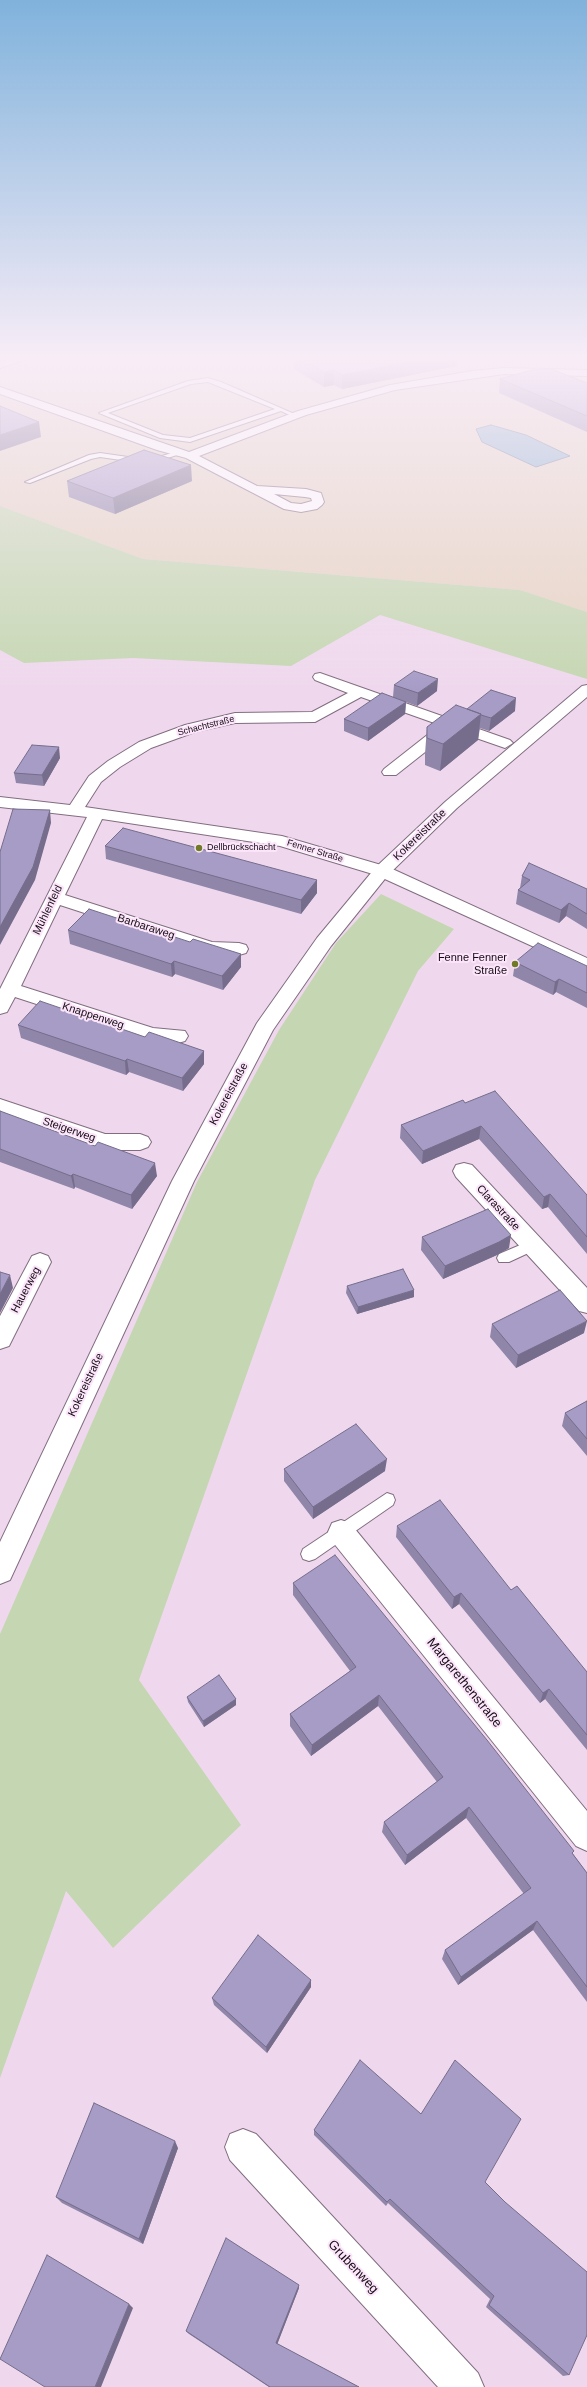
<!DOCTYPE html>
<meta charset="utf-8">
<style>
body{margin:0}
canvas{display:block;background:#efd8ed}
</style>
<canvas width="587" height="2387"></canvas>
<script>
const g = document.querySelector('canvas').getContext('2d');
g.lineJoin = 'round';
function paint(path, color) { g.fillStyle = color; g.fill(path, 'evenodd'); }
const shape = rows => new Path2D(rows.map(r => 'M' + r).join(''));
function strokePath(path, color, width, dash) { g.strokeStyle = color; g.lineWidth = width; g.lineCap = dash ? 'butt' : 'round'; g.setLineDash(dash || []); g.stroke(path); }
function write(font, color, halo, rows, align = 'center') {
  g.font = font + ' Arial,sans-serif'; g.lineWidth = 4; g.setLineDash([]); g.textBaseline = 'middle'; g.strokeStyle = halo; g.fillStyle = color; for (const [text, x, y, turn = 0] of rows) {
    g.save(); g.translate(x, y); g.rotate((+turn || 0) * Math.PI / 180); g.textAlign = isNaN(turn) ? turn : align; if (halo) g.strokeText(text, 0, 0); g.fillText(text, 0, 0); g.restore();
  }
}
paint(shape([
 [0,356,587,356,587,612,520,590,143,559,0,506]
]), '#e5d3c2');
paint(shape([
 [0,506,143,559,520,590,587,612,587,679,380,615,291,666,133,658,24,663,0,650],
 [381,894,454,929,418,971,315,1180,139,1680,241,1825,113,1948,66,1891,0,2078,0,1634,197,1182,279,1030,336,943]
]), '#c5d7b2');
const water = shape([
 [491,425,526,435,570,456,536,467,482,442,476,429,491,425]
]);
paint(water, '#85aecb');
strokePath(water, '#637d94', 1);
const lane = shape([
 [208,378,221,382,299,416,294,417,281,411,190,442,160,438,99,413,188,381,208,378],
 [208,382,275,409,190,438,163,435,108,413,191,384,208,382],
 [178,451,180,454,149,464,100,457,91,459,30,483,25,482,89,455,100,453,149,460,178,451],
 [532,1240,537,1241,539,1245,537,1249,509,1262,499,1262,497,1258,499,1254,532,1240],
 [387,1493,393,1495,395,1500,393,1505,315,1559,309,1561,303,1559,301,1554,303,1549,387,1493]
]);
const street = shape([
 [21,356,36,356,0,368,0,362,21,356],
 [504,368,587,370,587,376,504,374,395,390,306,415,199,456,257,486,306,489,321,493,324,502,322,505,317,509,301,512,284,509,186,458,157,450,0,394,0,387,189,452,298,411,390,385,472,371,504,368],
 [274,494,305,497,311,498,312,501,301,504,291,503,274,494],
 [320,673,510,740,513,743,505,748,453,730,396,775,384,775,382,772,384,769,440,725,361,697,315,722,235,723,195,732,151,748,120,767,101,782,85,807,282,836,388,867,587,958,587,971,376,875,280,846,102,819,65,895,212,942,239,943,246,945,248,949,246,953,239,955,210,954,60,905,21,986,153,1028,185,1031,188,1036,185,1041,178,1043,164,1044,150,1041,15,997,7,1012,0,1014,0,989,87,817,0,807,0,797,70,805,89,776,108,761,139,742,185,725,235,713,312,712,348,693,315,680,313,677,315,674,320,673],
 [0,1099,105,1134,140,1134,148,1137,151,1142,148,1147,140,1150,104,1150,0,1114,0,1099],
 [464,1163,472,1165,587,1288,587,1313,579,1311,456,1177,453,1171,456,1165,464,1163],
 [40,1253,48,1256,51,1262,9,1346,0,1349,0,1316,32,1256,40,1253],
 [341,1520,350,1523,587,1811,587,1851,576,1846,332,1541,328,1532,332,1523,341,1520],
 [243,2129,256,2134,478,2373,484,2387,438,2387,230,2160,225,2147,230,2134,243,2129]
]);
const secondary = shape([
 [587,685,587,697,457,808,388,875,331,946,273,1030,194,1181,10,1580,0,1584,0,1542,172,1181,257,1023,317,938,376,867,445,802,582,686,587,685]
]);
strokePath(lane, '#826d80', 2);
strokePath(street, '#826d80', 2);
strokePath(secondary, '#826d80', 2);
paint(lane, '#fff');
paint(street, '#fff');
paint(secondary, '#fff');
paint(shape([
 [294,356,457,356,456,366,342,389,334,385,324,387,294,369],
 [500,379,587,383,587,432,499,393],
 [67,481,192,481,115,514,69,497],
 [394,685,437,691,417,706,406,702,405,714,368,741,344,731,344,719,393,697],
 [467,709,515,711,489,731,480,728,478,740,440,771,425,765,425,754,427,727],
 [60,758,44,786,16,783,14,773],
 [105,846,317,880,317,893,301,914,106,859],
 [522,876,587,889,587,929,566,916,559,923,516,904,518,890,520,888],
 [68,930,190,942,241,954,241,967,223,990,175,974,172,977,70,944],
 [515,962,587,966,587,1008,556,992,553,995,513,976],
 [18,1025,145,1037,204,1051,204,1064,183,1091,129,1072,126,1075,21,1038],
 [465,1103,587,1195,587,1254,548,1207,542,1209,479,1139,422,1164,400,1138,401,1125],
 [0,1111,157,1176,132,1209,75,1187,74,1189,0,1162],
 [422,1237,509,1248,497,1255,443,1279,421,1250],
 [347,1286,414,1297,357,1314,346,1293],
 [492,1324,584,1333,516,1368,490,1337],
 [587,1401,587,1456,562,1426,565,1413],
 [284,1469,385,1471,313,1519,284,1481],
 [397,1526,511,1590,587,1672,587,1750,545,1699,540,1703,459,1604,452,1609,396,1537],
 [293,1583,573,1854,587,1873,587,2002,533,1930,458,1985,442,1959,445,1950,524,1894,466,1818,405,1865,382,1832,384,1822,437,1782,378,1706,311,1756,290,1726,290,1714,350,1671,293,1595],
 [187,1697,236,1699,236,1705,204,1727,188,1702],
 [311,1980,311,1987,267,2053,214,2005,212,1998],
 [314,2130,485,2182,569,2375,563,2376,486,2307,490,2299,388,2203,386,2206,314,2135],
 [178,2148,143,2244,62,2203,56,2197],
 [299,2288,277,2344,359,2387,269,2387,189,2334,186,2331]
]), '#9086aa');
paint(shape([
 [438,356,457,356,456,366,342,389,342,375],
 [334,370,334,385,324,387,324,372],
 [39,422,41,437,0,451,0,435],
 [191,465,192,481,115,514,113,498],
 [438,679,437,691,417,706,418,693],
 [516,698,515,711,489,731,491,718],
 [406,702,405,714,368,741,368,728],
 [481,714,478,740,440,771,443,744],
 [59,747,60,758,44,786,42,775],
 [50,810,51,823,35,880,0,945,0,927],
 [317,880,317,893,301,914,301,900],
 [569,903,566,916,559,923,561,910],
 [241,954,241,967,223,990,222,976],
 [174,961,175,974,172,977,171,964],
 [559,979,556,992,553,995,555,982],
 [204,1051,204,1064,183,1091,182,1078],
 [127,1059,129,1072,126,1075,125,1061],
 [481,1126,479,1139,422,1164,423,1151],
 [155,1163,157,1176,132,1209,131,1195],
 [73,1174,75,1187,74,1189,71,1176],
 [550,1194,548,1207,542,1209,544,1197],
 [511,1235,509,1248,497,1255,443,1279,445,1266],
 [10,1275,13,1288,0,1313,0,1294],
 [414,1290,414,1297,357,1314,358,1307],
 [587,1321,584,1333,516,1368,518,1355],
 [387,1459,385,1471,313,1519,313,1507],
 [461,1593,459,1604,452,1609,454,1597],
 [549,1689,545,1699,540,1703,543,1693],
 [379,1695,378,1706,311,1756,312,1745],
 [236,1699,236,1705,204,1727,203,1721],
 [469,1807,466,1818,405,1865,407,1855],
 [537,1921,533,1930,458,1985,461,1977],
 [311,1980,311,1987,267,2053,266,2047],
 [175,2141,178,2148,143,2244,139,2239],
 [299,2285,299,2288,277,2345,276,2343],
 [129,2304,133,2308,101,2387,95,2387]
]), '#756d8b');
const building = shape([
 [296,356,438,356,342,375,334,370,324,372,296,356],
 [551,369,587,383,587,416,500,379,532,370,551,369],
 [0,406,39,422,0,435,0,406],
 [144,450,191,465,113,498,67,481,144,450],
 [414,671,438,679,418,693,394,685,414,671],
 [491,690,516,698,491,718,481,715,481,714,467,709,491,690],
 [382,693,406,702,368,728,344,719,382,693],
 [456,705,481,714,443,744,427,738,427,727,456,705],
 [32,745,59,747,42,775,14,773,32,745],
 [13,809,50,810,33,867,0,927,0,852,13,809],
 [123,828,317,880,301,900,105,846,123,828],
 [529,863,587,889,587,914,569,903,561,910,518,890,530,880,522,876,529,863],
 [89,909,190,942,193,939,241,954,222,976,174,961,171,964,68,930,89,909],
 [538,943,587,966,587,993,559,979,555,982,515,962,538,943],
 [40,1001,145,1037,149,1032,204,1051,182,1078,127,1059,125,1061,18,1025,40,1001],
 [495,1091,587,1195,587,1237,550,1194,544,1197,481,1126,423,1151,401,1125,463,1100,465,1103,495,1091],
 [0,1111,95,1146,98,1142,155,1163,131,1195,73,1174,71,1176,0,1149,0,1111],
 [488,1209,511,1235,499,1242,445,1266,422,1237,488,1209],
 [403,1269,414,1290,358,1307,347,1286,403,1269],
 [0,1272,10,1275,0,1294,0,1272],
 [560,1290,587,1321,518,1355,492,1324,560,1290],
 [587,1401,587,1439,565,1413,587,1401],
 [356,1424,387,1459,313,1507,284,1469,356,1424],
 [440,1500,511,1590,517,1586,587,1672,587,1735,549,1689,543,1693,461,1593,454,1597,397,1526,440,1500],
 [335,1555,487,1740,574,1851,572,1853,587,1873,587,1987,537,1921,461,1977,445,1950,531,1888,469,1807,407,1855,384,1822,443,1777,379,1695,312,1745,290,1714,356,1667,293,1583,335,1555],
 [219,1675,236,1699,203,1721,187,1697,219,1675],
 [258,1935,311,1980,266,2047,212,1998,258,1935],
 [360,2060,421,2114,455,2060,521,2119,485,2182,505,2202,587,2272,587,2335,569,2375,489,2305,494,2296,390,2199,387,2202,314,2130,360,2060],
 [94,2103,175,2141,139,2239,56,2197,94,2103],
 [226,2238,299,2285,276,2343,359,2387,270,2387,186,2331,226,2238],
 [47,2255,129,2304,95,2387,45,2387,0,2359,47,2255]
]);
paint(building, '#a79cc6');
strokePath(building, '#756d8b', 1);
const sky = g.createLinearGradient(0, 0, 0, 690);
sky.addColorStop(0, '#80b2dc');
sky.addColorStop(0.52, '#f8edf7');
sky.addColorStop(1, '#f8edf700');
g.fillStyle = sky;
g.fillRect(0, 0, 587, 690);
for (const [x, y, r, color] of [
 [199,848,4,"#717b26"],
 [515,964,4,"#717b26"]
]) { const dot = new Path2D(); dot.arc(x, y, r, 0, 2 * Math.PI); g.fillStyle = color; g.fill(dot); strokePath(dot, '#fce5fa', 1.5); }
write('9px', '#140c13', '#fce5fa', [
 ["Schachtstraße",206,726,-14],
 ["Fenner Straße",315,851,17]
]);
write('9px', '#140c13', '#fce5fa', [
 ["Dellbrückschacht",207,848]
], 'left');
write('11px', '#140c13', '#fce5fa', [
 ["Kokereistraße",420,835,-44],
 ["Mühlenfeld",48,910,-64],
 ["Barbaraweg",146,927,18],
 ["Knappenweg",93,1016,18],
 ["Kokereistraße",229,1094,-62],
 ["Steigerweg",69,1130,19],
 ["Clarastraße",498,1208,47],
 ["Hauerweg",26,1290,-62],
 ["Kokereistraße",86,1385,-65]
]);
write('11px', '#140c13', '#fce5fa', [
 ["Fenne Fenner",507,958],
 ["Straße",507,971]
], 'right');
write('13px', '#140c13', '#fce5fa', [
 ["Margarethenstraße",464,1683,51],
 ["Grubenweg",353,2267,47]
]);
</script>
